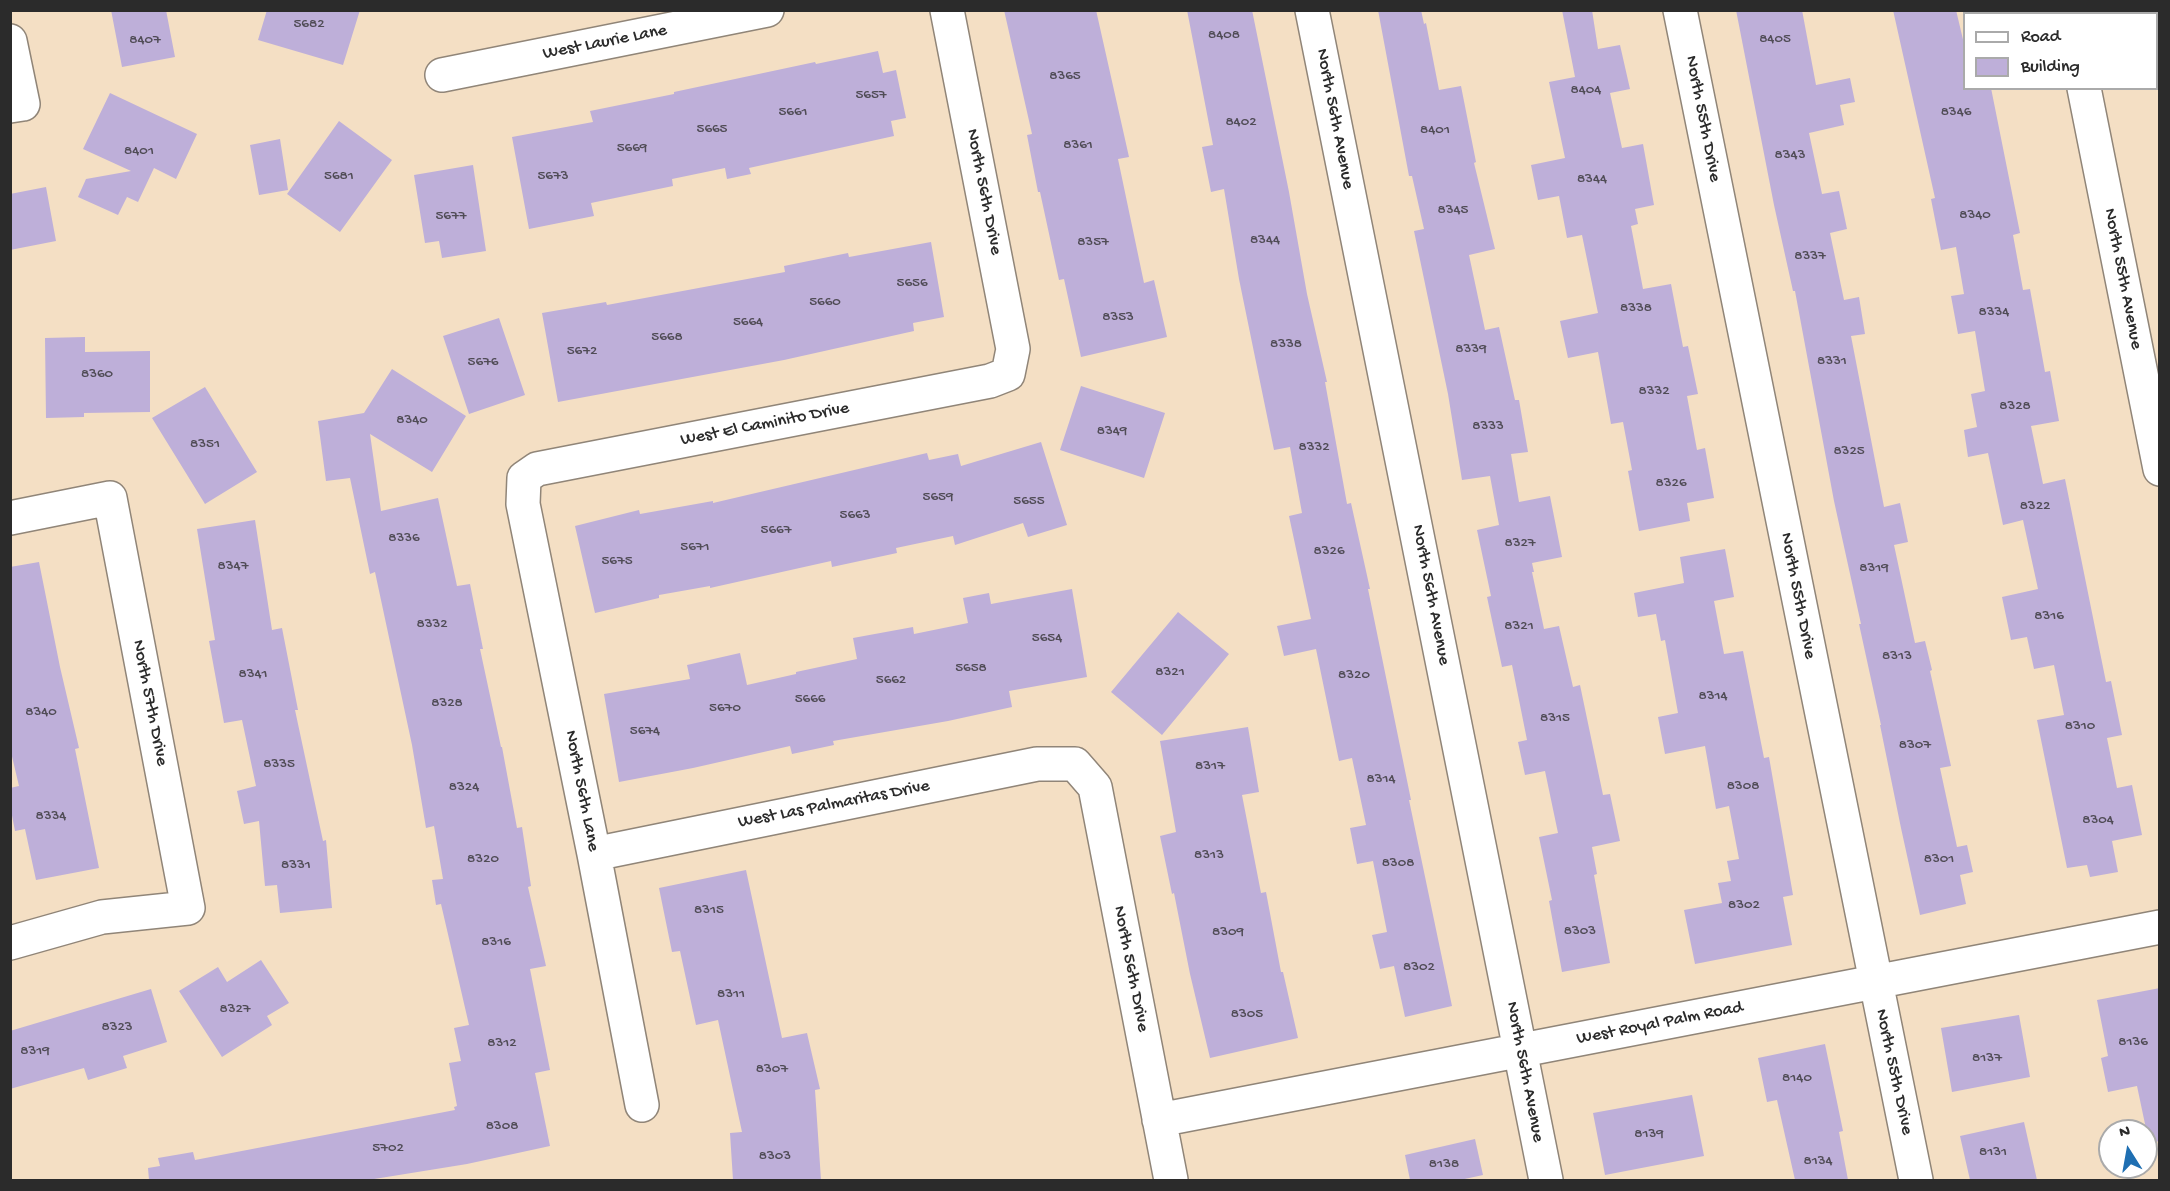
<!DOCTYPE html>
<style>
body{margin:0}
#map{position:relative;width:2170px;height:1191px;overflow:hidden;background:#f4dfc4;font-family:"Gochi Hand",sans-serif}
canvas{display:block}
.frame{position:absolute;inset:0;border:12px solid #2b2b2b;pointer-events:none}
.legend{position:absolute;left:1963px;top:12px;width:195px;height:78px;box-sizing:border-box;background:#fff;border:2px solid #aaa;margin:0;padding:8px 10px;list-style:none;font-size:18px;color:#2b2b2b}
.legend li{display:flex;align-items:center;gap:12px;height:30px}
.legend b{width:30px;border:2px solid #aaa}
.north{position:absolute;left:2098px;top:1119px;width:60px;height:60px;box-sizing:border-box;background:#fff;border:2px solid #aaa;border-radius:50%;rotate:349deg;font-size:16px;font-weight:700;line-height:24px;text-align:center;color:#2b2b2b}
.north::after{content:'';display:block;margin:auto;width:21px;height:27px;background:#1f6fb2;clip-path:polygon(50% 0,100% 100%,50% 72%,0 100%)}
</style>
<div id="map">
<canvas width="2170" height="1191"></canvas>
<div class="frame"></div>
<ul class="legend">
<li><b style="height:8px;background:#fff"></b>Road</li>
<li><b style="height:16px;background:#beafd9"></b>Building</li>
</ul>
<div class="north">N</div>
</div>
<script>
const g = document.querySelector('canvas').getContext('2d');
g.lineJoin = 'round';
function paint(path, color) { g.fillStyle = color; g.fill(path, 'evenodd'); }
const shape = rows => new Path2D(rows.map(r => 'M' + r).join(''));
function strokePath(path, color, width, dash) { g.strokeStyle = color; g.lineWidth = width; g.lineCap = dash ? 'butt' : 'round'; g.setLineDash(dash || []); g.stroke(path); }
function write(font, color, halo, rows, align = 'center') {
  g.font = font + ' "Gochi Hand",sans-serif'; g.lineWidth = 5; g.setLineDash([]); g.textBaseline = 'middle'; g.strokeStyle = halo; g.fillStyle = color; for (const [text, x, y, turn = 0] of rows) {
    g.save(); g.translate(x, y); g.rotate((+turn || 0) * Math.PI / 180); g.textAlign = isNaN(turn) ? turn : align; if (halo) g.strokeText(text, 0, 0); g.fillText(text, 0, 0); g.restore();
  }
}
paint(shape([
 [111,10,166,10,175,57,122,67],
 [267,10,360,10,343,65,258,40],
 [1004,10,1096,10,1129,157,1118,159,1144,283,1154,280,1167,337,1081,357,1064,279,1059,280,1040,192,1038,192,1027,135,1032,134],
 [1187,10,1252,10,1289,192,1307,294,1327,382,1325,382,1347,504,1351,503,1370,589,1368,589,1411,800,1409,800,1452,1006,1405,1017,1394,966,1380,969,1372,935,1387,932,1373,861,1357,864,1350,828,1366,825,1352,758,1339,761,1316,649,1284,656,1277,626,1311,619,1289,516,1302,513,1290,447,1274,450,1239,279,1224,189,1211,192,1202,147,1213,145],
 [1378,10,1421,10,1424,24,1426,23,1439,90,1461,86,1476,162,1474,163,1495,249,1469,255,1485,330,1499,327,1515,400,1519,400,1528,452,1511,454,1519,502,1550,496,1562,557,1532,563,1534,572,1532,572,1544,629,1559,626,1573,687,1580,685,1603,795,1610,794,1620,841,1592,847,1597,874,1594,875,1610,963,1562,972,1549,901,1552,900,1539,837,1558,833,1545,771,1525,775,1518,742,1527,740,1512,665,1502,667,1487,597,1491,596,1477,530,1499,525,1490,476,1462,480,1448,394,1414,231,1424,229,1412,176,1409,176],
 [1562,10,1592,10,1598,49,1620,45,1630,89,1610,93,1622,148,1643,144,1654,205,1635,209,1638,224,1631,226,1643,289,1671,284,1683,347,1688,346,1698,394,1687,396,1697,450,1705,448,1714,498,1687,503,1690,521,1639,531,1628,471,1632,470,1623,422,1611,424,1598,352,1568,358,1560,321,1598,313,1582,235,1567,238,1559,196,1538,200,1531,165,1565,158,1549,82,1575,77],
 [1736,10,1802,10,1816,85,1850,78,1855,102,1840,105,1844,125,1809,133,1822,194,1839,191,1847,229,1830,233,1844,300,1859,297,1865,334,1851,336,1884,507,1900,503,1908,542,1894,545,1915,643,1925,641,1932,670,1930,671,1951,766,1940,768,1957,847,1967,845,1973,872,1960,875,1966,904,1920,915,1901,828,1880,725,1881,725,1859,624,1861,624,1834,501,1795,291,1793,291,1774,205],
 [1893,10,1956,10,1965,48,1965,88,1991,88,2020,233,2013,235,2023,290,2030,289,2045,372,2050,371,2059,421,2031,426,2043,484,2065,479,2106,682,2111,681,2122,735,2107,738,2117,788,2132,785,2142,835,2112,841,2118,872,2090,877,2087,865,2067,868,2037,720,2064,715,2054,665,2034,669,2027,637,2011,640,2002,597,2038,589,2023,520,2003,525,1988,453,1968,457,1964,430,1977,427,1971,394,1985,391,1975,331,1958,334,1951,296,1964,294,1956,247,1941,250,1931,199,1935,198],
 [878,51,883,73,896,70,906,118,891,121,894,136,749,168,751,174,727,179,725,168,672,179,673,186,591,203,594,216,529,229,512,137,593,122,590,111,674,94,674,92,815,62,816,64],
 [110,93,197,134,176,179,154,168,138,202,127,197,118,215,78,197,86,179,131,171,83,149],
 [339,121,392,160,340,232,287,194],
 [280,139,288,190,259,195,250,145],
 [473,165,486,251,442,258,439,241,425,243,414,175],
 [46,187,56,241,10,250,10,194],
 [931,242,944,317,913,323,914,331,784,360,558,402,542,313,606,302,607,305,785,272,784,266,848,253,849,257],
 [499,318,525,395,469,414,443,336],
 [85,337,85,352,150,351,150,412,84,413,84,417,46,418,45,338],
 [392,369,466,416,432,472,370,434,381,511,438,498,457,586,470,584,483,649,480,649,501,747,502,747,517,828,522,827,531,886,528,887,546,966,530,969,550,1070,535,1073,550,1146,467,1164,368,1180,149,1180,148,1168,160,1166,158,1158,193,1152,195,1160,455,1110,454,1107,457,1106,449,1063,461,1061,454,1028,469,1025,441,904,436,905,432,880,443,879,434,826,426,828,412,745,375,572,370,574,350,478,326,481,318,421,364,413],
 [1081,386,1165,413,1144,478,1060,450],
 [205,387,257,472,205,504,152,418],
 [1041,442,1067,525,1028,537,1023,523,955,545,953,536,896,548,897,553,832,567,831,561,710,588,710,586,659,595,659,598,595,613,575,526,639,510,640,514,713,501,713,503,927,453,929,460,958,454,961,466],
 [255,520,272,630,282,628,298,710,295,710,323,841,326,840,332,908,280,913,277,885,265,886,259,821,244,824,237,791,256,786,242,720,224,723,209,641,215,640,197,529],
 [1725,549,1734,597,1714,601,1724,654,1743,651,1764,758,1769,757,1793,895,1783,897,1792,945,1695,964,1684,910,1722,903,1718,883,1731,881,1727,861,1739,859,1729,806,1716,809,1705,746,1665,754,1658,717,1678,713,1665,640,1661,641,1656,614,1638,617,1634,593,1684,583,1680,557],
 [39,562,60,667,79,748,75,749,99,868,36,880,25,829,15,831,10,805,10,788,19,786,10,748,10,567],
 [1072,589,1087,677,1009,691,1012,707,948,721,833,741,834,745,792,754,790,746,693,768,619,782,604,694,690,679,687,665,740,653,747,685,796,674,796,672,857,659,853,638,913,627,914,634,968,623,963,598,989,593,991,604],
 [1178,612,1229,654,1162,735,1111,692],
 [1248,727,1259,792,1242,795,1261,893,1266,892,1281,972,1283,972,1298,1038,1210,1058,1190,974,1174,893,1172,894,1160,836,1176,832,1160,741],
 [746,870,782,1038,807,1033,820,1089,815,1090,821,1180,733,1180,730,1133,742,1132,718,1020,696,1025,680,951,672,952,659,888],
 [261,960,289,1003,267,1016,272,1025,222,1057,179,991,218,967,227,982],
 [2160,988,2160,1141,2149,1143,2137,1086,2108,1092,2101,1058,2108,1056,2097,1000],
 [151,989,167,1042,123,1056,127,1068,88,1080,84,1068,10,1089,10,1031],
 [2019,1015,2030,1077,1952,1092,1941,1028],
 [1825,1044,1843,1131,1839,1132,1848,1180,1795,1180,1777,1100,1767,1102,1758,1058],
 [1692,1095,1704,1156,1605,1175,1593,1113],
 [2024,1122,2037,1180,1970,1180,1960,1136],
 [1475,1139,1483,1175,1460,1180,1410,1180,1405,1155]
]), '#beafd9');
const street = shape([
 [1312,10,1546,1180],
 [1680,10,1916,1180],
 [10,41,23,104,10,106],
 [442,75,767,10],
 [10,518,110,498,188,908,102,917,10,943],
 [594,854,1037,764,1075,764,1095,787,1171,1180],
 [642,1105,594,854,523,504,524,478,537,469,990,381,1008,374,1013,349,947,10],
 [1159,1120,2160,927]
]);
const secondary = shape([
 [2068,10,2069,14],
 [2084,88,2160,469]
]);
strokePath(street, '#908578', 36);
strokePath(secondary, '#908578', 36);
strokePath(street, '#fff', 33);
strokePath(secondary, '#fff', 33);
write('15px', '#504c56', null, [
 ["5682",309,25],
 ["8408",1224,36],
 ["8405",1775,40],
 ["8407",145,41],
 ["8365",1065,77],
 ["8404",1586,91],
 ["5657",871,96],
 ["5661",793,113],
 ["8346",1956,113],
 ["8402",1241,123],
 ["5665",712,130],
 ["8401",1435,131],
 ["8361",1078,146],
 ["5669",632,149],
 ["8401",139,152],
 ["8343",1790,156],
 ["5681",339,177],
 ["5673",553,177],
 ["8344",1592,180],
 ["8345",1453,211],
 ["8340",1975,216],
 ["5677",451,217],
 ["8344",1265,241],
 ["8357",1093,243],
 ["8337",1810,257],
 ["5656",912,284],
 ["5660",825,303],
 ["8338",1636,309],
 ["8334",1994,313],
 ["8353",1118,318],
 ["5664",748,323],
 ["5668",667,338],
 ["8338",1286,345],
 ["8339",1471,350],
 ["5672",582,352],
 ["8331",1832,362],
 ["5676",483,363],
 ["8360",97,375],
 ["8332",1654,392],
 ["8328",2015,407],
 ["8340",412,421],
 ["8333",1488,427],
 ["8349",1112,432],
 ["8351",205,445],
 ["8332",1314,448],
 ["8325",1849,452],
 ["8326",1671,484],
 ["5659",938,498],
 ["5655",1029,502],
 ["8322",2035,507],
 ["5663",855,516],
 ["5667",776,531],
 ["8336",404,539],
 ["8327",1520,544],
 ["5671",695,548],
 ["8326",1329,552],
 ["5675",617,562],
 ["8347",233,567],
 ["8319",1874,569],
 ["8316",2049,617],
 ["8332",432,625],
 ["8321",1519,627],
 ["5654",1047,639],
 ["8313",1897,657],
 ["5658",971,669],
 ["8321",1170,673],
 ["8341",253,675],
 ["8320",1354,676],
 ["5662",891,681],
 ["8314",1713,697],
 ["5666",810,700],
 ["8328",447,704],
 ["5670",725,709],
 ["8340",41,713],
 ["8315",1555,719],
 ["8310",2080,727],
 ["5674",645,732],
 ["8307",1915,746],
 ["8335",279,765],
 ["8317",1210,767],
 ["8314",1381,780],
 ["8308",1743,787],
 ["8324",464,788],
 ["8334",51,817],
 ["8304",2098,821],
 ["8313",1209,856],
 ["8320",483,860],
 ["8301",1939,860],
 ["8308",1398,864],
 ["8331",296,866],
 ["8302",1744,906],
 ["8315",709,911],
 ["8303",1580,932],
 ["8309",1228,933],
 ["8316",496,943],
 ["8302",1419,968],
 ["8311",731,995],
 ["8327",235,1010],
 ["8305",1247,1015],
 ["8323",117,1028],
 ["8136",2133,1043],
 ["8312",502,1044],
 ["8319",35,1052],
 ["8137",1987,1059],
 ["8307",772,1070],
 ["8140",1797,1079],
 ["8308",502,1127],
 ["8139",1649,1135],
 ["5702",388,1149],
 ["8131",1993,1153],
 ["8303",775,1157],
 ["8134",1818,1162],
 ["8138",1444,1165]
]);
write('18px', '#2b2b2b', '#fff', [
 ["West Laurie Lane",605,43,-11],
 ["North 56th Avenue",1334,119,79],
 ["North 55th Drive",1702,119,79],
 ["North 56th Drive",983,192,79],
 ["North 55th Avenue",2122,279,79],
 ["West El Caminito Drive",765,425,-11],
 ["North 56th Avenue",1430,595,79],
 ["North 55th Drive",1797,596,79],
 ["North 57th Drive",149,703,79],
 ["North 56th Lane",581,791,79],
 ["West Las Palmaritas Drive",834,805,-11],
 ["North 56th Drive",1130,969,79],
 ["West Royal Palm Road",1660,1024,-11],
 ["North 56th Avenue",1524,1072,79],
 ["North 55th Drive",1893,1072,78]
]);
</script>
